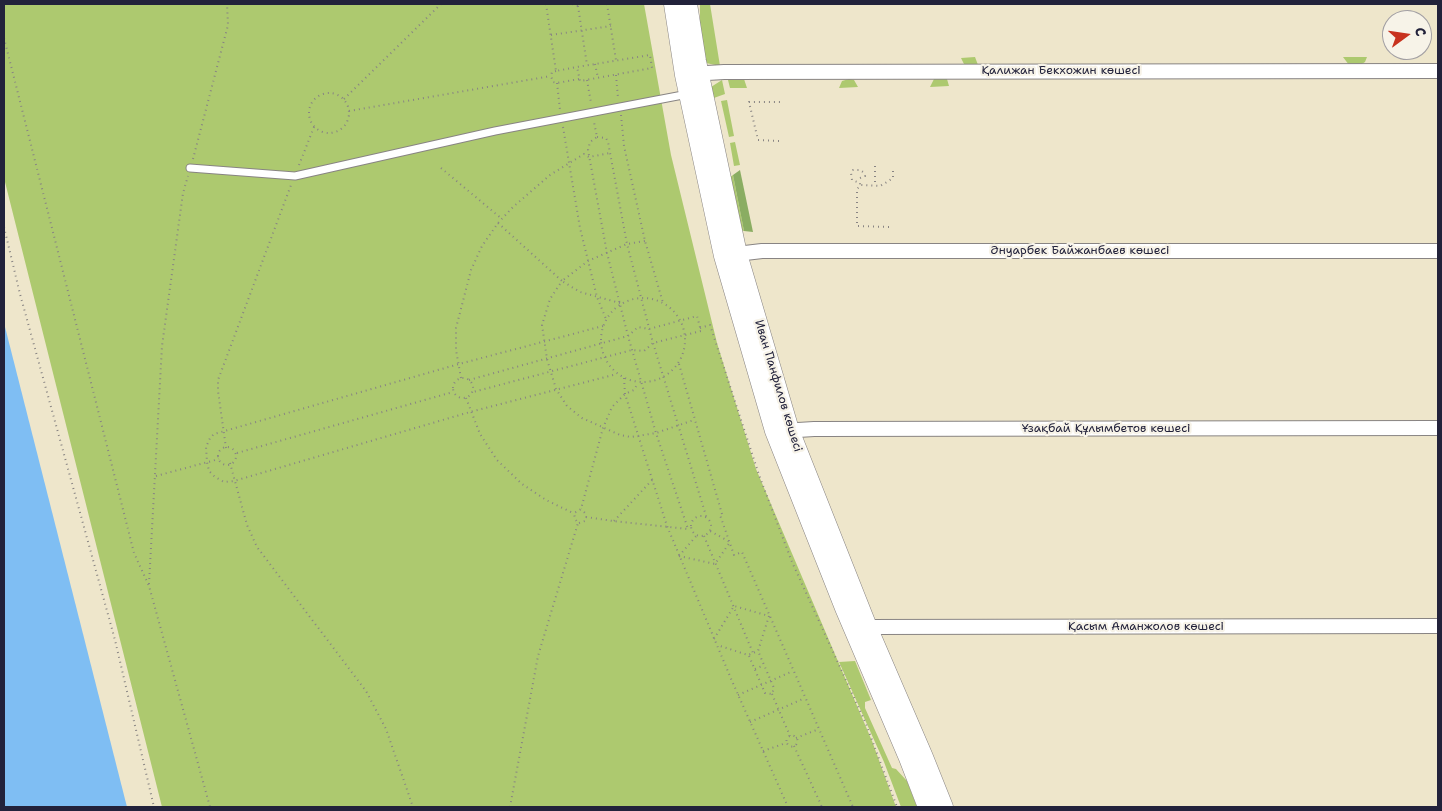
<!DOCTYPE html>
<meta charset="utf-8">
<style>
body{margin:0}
#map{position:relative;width:1442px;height:811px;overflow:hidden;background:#eee6cb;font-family:"Shantell Sans",sans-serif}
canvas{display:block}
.frame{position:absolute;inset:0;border:5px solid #22223b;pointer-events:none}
.north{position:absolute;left:1382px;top:10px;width:50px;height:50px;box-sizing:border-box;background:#f7f3e8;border:1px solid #a29fa3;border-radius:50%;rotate:76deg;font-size:14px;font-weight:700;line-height:20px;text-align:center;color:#22223b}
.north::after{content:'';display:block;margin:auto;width:18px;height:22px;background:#c8321e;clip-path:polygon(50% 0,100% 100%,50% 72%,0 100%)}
</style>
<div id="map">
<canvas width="1442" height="811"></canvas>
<div class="frame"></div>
<div class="north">С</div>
</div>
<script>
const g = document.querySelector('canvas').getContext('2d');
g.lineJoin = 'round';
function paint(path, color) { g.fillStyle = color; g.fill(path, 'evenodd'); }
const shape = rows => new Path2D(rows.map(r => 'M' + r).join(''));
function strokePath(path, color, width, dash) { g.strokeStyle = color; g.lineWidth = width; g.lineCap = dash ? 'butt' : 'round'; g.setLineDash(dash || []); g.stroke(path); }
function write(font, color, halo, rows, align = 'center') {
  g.font = font + ' "Shantell Sans",sans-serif'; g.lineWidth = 4.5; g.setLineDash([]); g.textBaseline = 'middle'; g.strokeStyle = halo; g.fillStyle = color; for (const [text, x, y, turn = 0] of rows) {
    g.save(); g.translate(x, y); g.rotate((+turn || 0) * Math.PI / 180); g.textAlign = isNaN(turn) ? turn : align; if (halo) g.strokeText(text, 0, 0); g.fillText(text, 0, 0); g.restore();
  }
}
paint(shape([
 [4,4,644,4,671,155,717,343,756,469,872,741,896,807,162,807,4,178],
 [700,4,710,4,720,66,706,63,700,24],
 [975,57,978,65,964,64,961,58],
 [1343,57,1367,57,1365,62,1360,65,1349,65],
 [744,79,747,88,730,88,728,80],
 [849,79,854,80,858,87,839,88,842,81],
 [934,79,947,79,949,86,930,87],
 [722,80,725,94,711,99,711,87],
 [727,100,734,136,729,137,721,101],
 [735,142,740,165,734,166,730,143],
 [733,175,744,231,738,230,727,179],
 [855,661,871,700,865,702,865,708,892,768,896,769,907,781,917,807,901,807,884,762,839,662]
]), '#adc96f');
paint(shape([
 [740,170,753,232,744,231,733,175]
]), '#8aad62');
paint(shape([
 [4,323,127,807,4,807]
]), '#7fbef3');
const service = shape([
 [190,168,295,176,495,131,688,94]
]);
const minor = shape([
 [690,74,724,72,1438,71],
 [728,255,762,251,1438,251],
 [782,431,814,429,1438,428],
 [859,629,868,627,1438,626]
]);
const tertiary = shape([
 [673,4,684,75,723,256,774,431,844,608,908,758,927,807],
 [688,4,697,61,738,254,790,430,868,627,924,757,944,807]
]);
strokePath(service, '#888483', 9);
strokePath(minor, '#888483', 16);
strokePath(tertiary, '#888483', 19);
strokePath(shape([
 [546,4,556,71,577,67,650,55,652,68,580,81,577,67],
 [572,4,578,6,581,4],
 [607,4,616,60],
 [578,6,587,65],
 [551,35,611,26],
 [4,38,134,553,149,586,210,807],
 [595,64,598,78],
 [556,71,552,72,551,76,553,82,557,83,579,79],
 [616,75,618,98],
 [587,80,591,103],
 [557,83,560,110],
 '309 113a20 20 0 1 1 40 0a20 20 0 1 1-40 0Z',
 [344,99,441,4],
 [349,111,551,76],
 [621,115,624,146,645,241,663,303],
 [563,127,580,228,597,297,606,319],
 [597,137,606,138,608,142,627,244,653,343,707,519],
 [779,141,758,140,749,102,780,102],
 [193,159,228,25,227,4],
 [299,165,314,127],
 [875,166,875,186],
 [441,168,502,219],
 [860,178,865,176,863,172,860,170,853,170,851,173,852,180,860,183,860,186],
 [498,223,562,281,550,299,542,325,547,359,556,389,567,406,582,418,620,435,631,437,656,433,694,420],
 [4,227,20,294,115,640,154,807],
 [889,227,857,226,857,189,861,185,880,186,887,182,893,178,893,167],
 '601 340a42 42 0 1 1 84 0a42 42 0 1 1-84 0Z',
 [620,303,580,292,562,281,588,261,627,244,645,241],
 [603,326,459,364,214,434,210,438,206,447,207,462,209,471,215,477,224,482,234,481,470,412,617,374],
 [700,328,710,325,759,475,792,562,866,724,897,807],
 [679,364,722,514,720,515,734,555,742,552,853,807],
 '453 388a10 10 0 1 1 20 0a10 10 0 1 1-20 0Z',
 [461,378,456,350,456,328,471,270,482,246,498,223,513,207,550,175,584,154,589,157,610,153],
 [624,378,625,394,667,526,732,681,788,807],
 [469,380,628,336,638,327,649,329,697,316,701,331,653,343,644,351,632,350,473,392],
 [466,398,480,434,497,460,522,484,546,500,573,513],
 '218 456a9 9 0 1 1 18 0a9 9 0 1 1-18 0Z',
 [226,448,218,391,218,380,291,185],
 [237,453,453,392],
 [230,463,247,525,257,547,366,691,386,729,413,807],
 [156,476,219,459],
 '691 526a10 10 0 1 1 20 0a10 10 0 1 1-20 0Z',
 [586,517,613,521,688,529,656,433,628,336,607,253,588,150,590,142,597,137,594,122],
 [614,521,653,479],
 [579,523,585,521,586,517,585,513,581,509],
 [704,536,753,653],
 [679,556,715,564,730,542,710,531],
 [679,556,697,535],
 [149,584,162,346,183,193,188,176],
 [714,639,734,606,769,616,758,651,748,655,717,645],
 [749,656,765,693,772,694,774,688,758,651],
 [755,669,764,665],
 [772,694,790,736],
 [738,695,793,671],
 [750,722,805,698],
 '786.5 741a5.5 5.5 0 1 1 11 0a5.5 5.5 0 1 1-11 0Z',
 [796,738,819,729],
 [794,746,822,807],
 [763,751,786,743],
 [510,807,538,656,578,523,575,519,574,513,581,509,603,428,612,407,625,394,634,390,638,383]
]), '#888483', 2, [1, 4]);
strokePath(service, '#fff', 7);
strokePath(minor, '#fff', 14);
strokePath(tertiary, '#fff', 18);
write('12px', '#22223b', '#f7f3e8', [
 ["Қалижан Бекхожин көшесі",1061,71],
 ["Әнуарбек Байжанбаев көшесі",1080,251],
 ["Иван Панфилов көшесі",778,386,73],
 ["Ұзақбай Құлымбетов көшесі",1106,429],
 ["Қасым Аманжолов көшесі",1146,627]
]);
</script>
